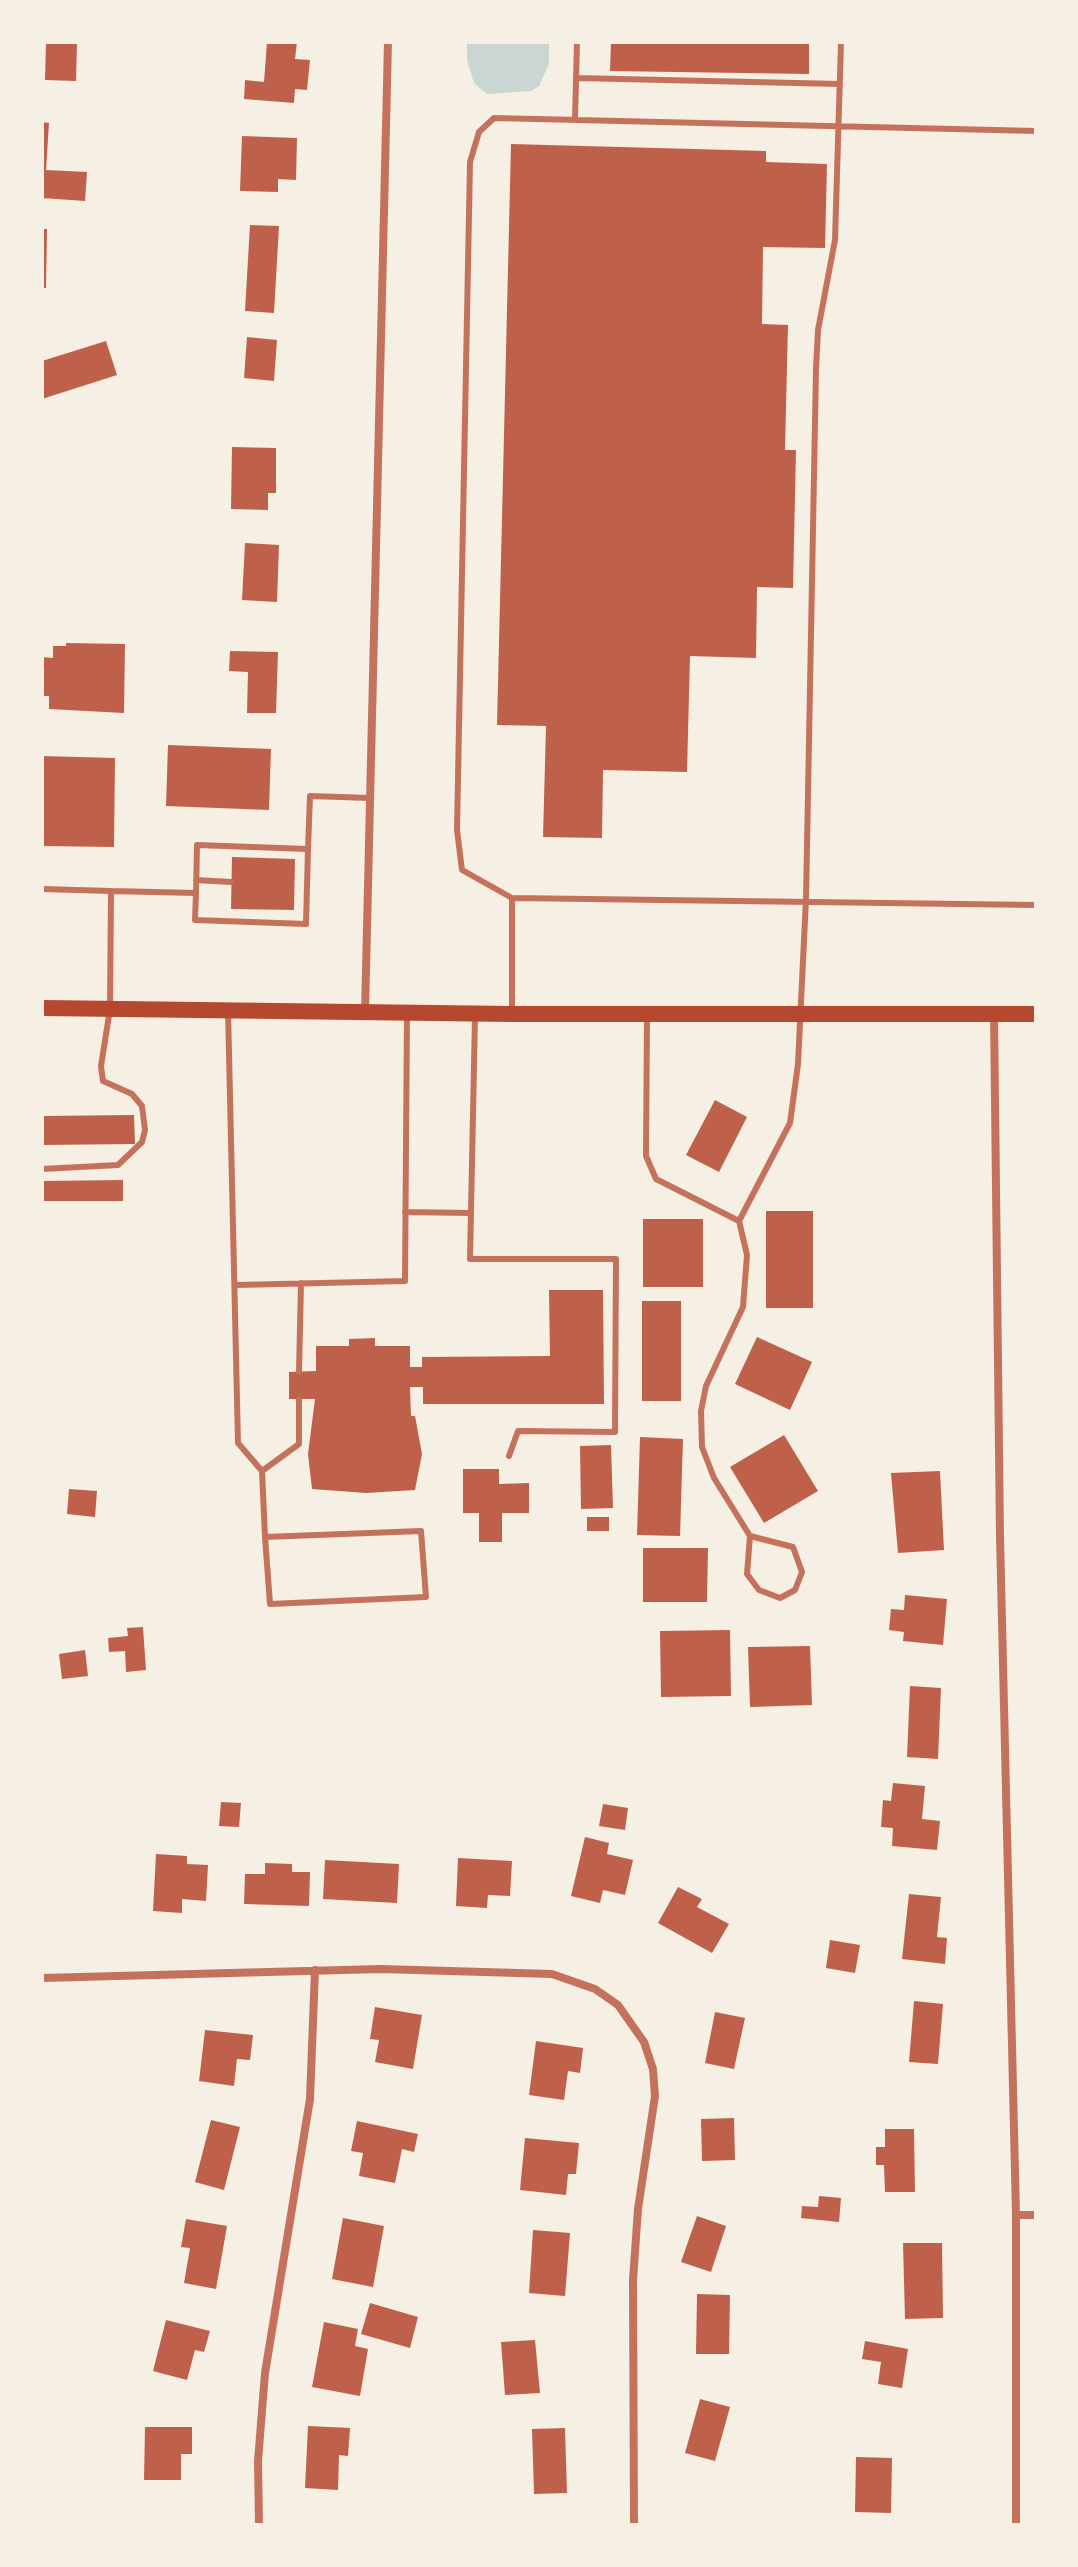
<!DOCTYPE html>
<style>
body{margin:0}
#map{position:relative;width:1078px;height:2567px;overflow:hidden;background:#f6efe4;font-family:"Alegreya Sans",sans-serif}
canvas{display:block}
.frame{position:absolute;inset:0;border:44px solid #f6efe4;pointer-events:none}
</style>
<div id="map">
<canvas width="1078" height="2567"></canvas>
<div class="frame"></div>
</div>
<script>
const g = document.querySelector('canvas').getContext('2d');
g.lineJoin = 'round';
function paint(path, color) { g.fillStyle = color; g.fill(path, 'evenodd'); }
const shape = rows => new Path2D(rows.map(r => 'M' + r).join(''));
function strokePath(path, color, width, dash) { g.strokeStyle = color; g.lineWidth = width; g.lineCap = dash ? 'butt' : 'round'; g.setLineDash(dash || []); g.stroke(path); }
paint(shape([
 [467,42,549,42,549,64,539,86,531,91,487,94,474,83,467,60]
]), '#c9d6d2');
paint(shape([
 [46,42,77,42,76,81,45,80],
 [267,42,297,42,295,59,310,60,307,90,295,89,294,103,244,99,245,80,264,82],
 [611,42,809,42,809,74,610,71],
 [42,122,49,123,46,170,87,172,85,201,42,198],
 [242,136,297,138,296,180,278,179,278,192,240,191],
 [511,144,766,151,766,162,827,164,825,248,763,247,762,324,788,325,785,450,796,450,793,588,757,587,756,658,690,656,687,772,603,770,602,838,543,837,546,726,497,725],
 [250,225,279,226,274,313,245,311],
 [42,229,47,229,46,288,42,288],
 [247,337,277,340,274,381,244,378],
 [106,341,117,375,42,399,42,361],
 [232,447,276,448,276,493,268,493,268,510,231,509],
 [245,543,279,545,277,602,242,600],
 [66,643,125,644,124,713,49,709,49,696,42,696,42,657,53,658,53,646,66,646],
 [230,651,278,652,276,713,247,713,248,672,229,671],
 [168,745,271,749,269,810,166,806],
 [42,756,115,758,114,847,42,846],
 [232,857,295,859,294,910,231,909],
 [715,1100,747,1117,719,1172,686,1155],
 [134,1115,135,1144,42,1145,42,1116],
 [123,1180,123,1201,42,1201,42,1181],
 [766,1211,813,1211,813,1308,766,1308],
 [643,1219,703,1219,703,1287,643,1287],
 [549,1290,603,1290,604,1404,423,1404,423,1387,410,1387,411,1416,415,1416,422,1454,415,1490,366,1493,312,1489,308,1454,315,1399,289,1399,289,1372,316,1371,316,1346,349,1346,349,1339,375,1338,375,1346,410,1346,410,1367,422,1367,422,1357,550,1356],
 [642,1301,681,1301,681,1401,642,1401],
 [757,1337,812,1362,790,1410,735,1384],
 [784,1435,818,1491,764,1523,730,1467],
 [640,1437,683,1439,680,1536,637,1535],
 [611,1445,613,1508,581,1509,580,1446],
 [463,1469,499,1469,499,1484,529,1483,529,1513,502,1513,502,1542,479,1542,479,1513,463,1513],
 [940,1471,944,1550,898,1553,891,1473],
 [69,1489,97,1491,95,1517,67,1514],
 [587,1517,609,1517,609,1531,587,1531],
 [643,1548,708,1548,707,1602,643,1602],
 [905,1595,947,1599,943,1645,903,1641,904,1632,889,1630,891,1609,904,1610],
 [143,1627,146,1670,126,1672,125,1651,109,1652,108,1638,128,1636,127,1628],
 [730,1630,731,1696,661,1697,660,1631],
 [810,1646,812,1705,750,1707,748,1647],
 [85,1650,88,1676,62,1679,59,1654],
 [910,1686,941,1688,938,1759,907,1757],
 [893,1783,925,1786,922,1819,940,1821,937,1850,892,1846,893,1828,881,1827,883,1800,891,1801],
 [221,1802,241,1803,239,1827,219,1826],
 [603,1804,628,1808,625,1830,599,1826],
 [585,1837,609,1843,607,1854,633,1860,625,1895,603,1890,600,1903,571,1896],
 [156,1854,187,1856,187,1864,208,1865,206,1901,182,1899,182,1913,153,1911],
 [458,1858,512,1861,510,1896,488,1895,487,1908,456,1906],
 [325,1860,399,1864,397,1903,323,1899],
 [265,1863,292,1864,292,1872,310,1872,309,1906,244,1904,245,1874,265,1874],
 [678,1887,702,1899,697,1907,729,1924,712,1953,658,1923],
 [909,1894,941,1897,937,1937,947,1938,945,1964,902,1959],
 [830,1940,860,1945,855,1973,826,1968],
 [914,2001,943,2004,938,2064,909,2062],
 [375,2007,422,2015,413,2069,375,2062,379,2040,370,2039],
 [715,2012,745,2018,734,2069,705,2063],
 [205,2030,253,2035,250,2060,237,2059,234,2086,199,2081],
 [536,2041,583,2048,580,2073,568,2071,564,2100,529,2095],
 [734,2118,735,2160,702,2161,701,2119],
 [211,2120,240,2127,224,2190,195,2182],
 [357,2121,418,2134,414,2152,402,2149,395,2183,359,2176,363,2153,351,2151],
 [885,2129,914,2129,915,2192,885,2192,884,2165,876,2165,876,2147,885,2147],
 [525,2138,579,2143,576,2174,568,2174,566,2195,520,2190],
 [819,2196,841,2198,839,2222,801,2218,802,2206,818,2207],
 [697,2216,726,2226,711,2272,681,2262],
 [343,2218,384,2226,373,2287,332,2279],
 [186,2219,227,2226,216,2289,184,2283,190,2248,181,2247],
 [533,2230,570,2233,565,2296,529,2293],
 [903,2243,942,2243,943,2318,905,2319],
 [697,2294,730,2295,729,2354,696,2354],
 [370,2303,418,2317,410,2348,361,2334],
 [166,2320,210,2331,204,2352,195,2350,187,2380,153,2371],
 [324,2322,358,2329,355,2346,368,2349,360,2396,312,2387],
 [535,2340,540,2393,505,2395,501,2342],
 [865,2341,908,2349,902,2388,878,2384,881,2362,862,2359],
 [700,2399,730,2407,715,2461,685,2453],
 [308,2426,350,2428,348,2456,339,2455,338,2490,305,2488],
 [145,2427,192,2427,192,2454,181,2454,181,2480,144,2480],
 [565,2428,567,2493,534,2494,532,2429],
 [856,2457,892,2458,891,2513,855,2512]
]), '#bf614a');
strokePath(shape([
 [576,78,840,84],
 [575,119,577,42],
 [196,880,231,882],
 [42,889,111,891,110,1009,101,1066,103,1081,132,1094,142,1106,145,1130,142,1142,118,1165,42,1169],
 [111,891,196,893,197,845,308,849,310,796,370,798],
 [196,893,195,920,306,924,308,849],
 [512,898,1036,905],
 [228,1010,238,1443,262,1471,265,1537,270,1604,426,1597,421,1531,265,1537],
 [512,1011,512,898,462,870,457,830,470,162,479,132,494,118,1036,131],
 [647,1015,646,1156,656,1179,739,1221],
 [475,1017,470,1259,616,1259,615,1432,518,1431,509,1456],
 [405,1212,471,1213],
 [237,1285,405,1281,407,1013],
 [299,1372,301,1283],
 [262,1471,299,1444,299,1399],
 [750,1536,793,1547,802,1572,795,1590,780,1598,759,1590,747,1574,750,1536,714,1478,702,1447,701,1411,706,1386,743,1307,747,1255,739,1221,790,1123,798,1064,806,899,816,369,818,330,835,240,841,42]
]), '#c5725c', 6);
strokePath(shape([
 [365,1012,388,42],
 [994,1014,1000,1536,1016,2215,1016,2525],
 [42,1978,381,1969,552,1974,595,1989,618,2005,644,2042,653,2069,655,2096,638,2209,633,2280,634,2525],
 [1016,2215,1036,2215],
 [259,2525,258,2461,265,2373,310,2099,315,1970]
]), '#c5725c', 8);
strokePath(shape([
 [42,1008,512,1014,1036,1014]
]), '#b5482f', 16);
</script>
